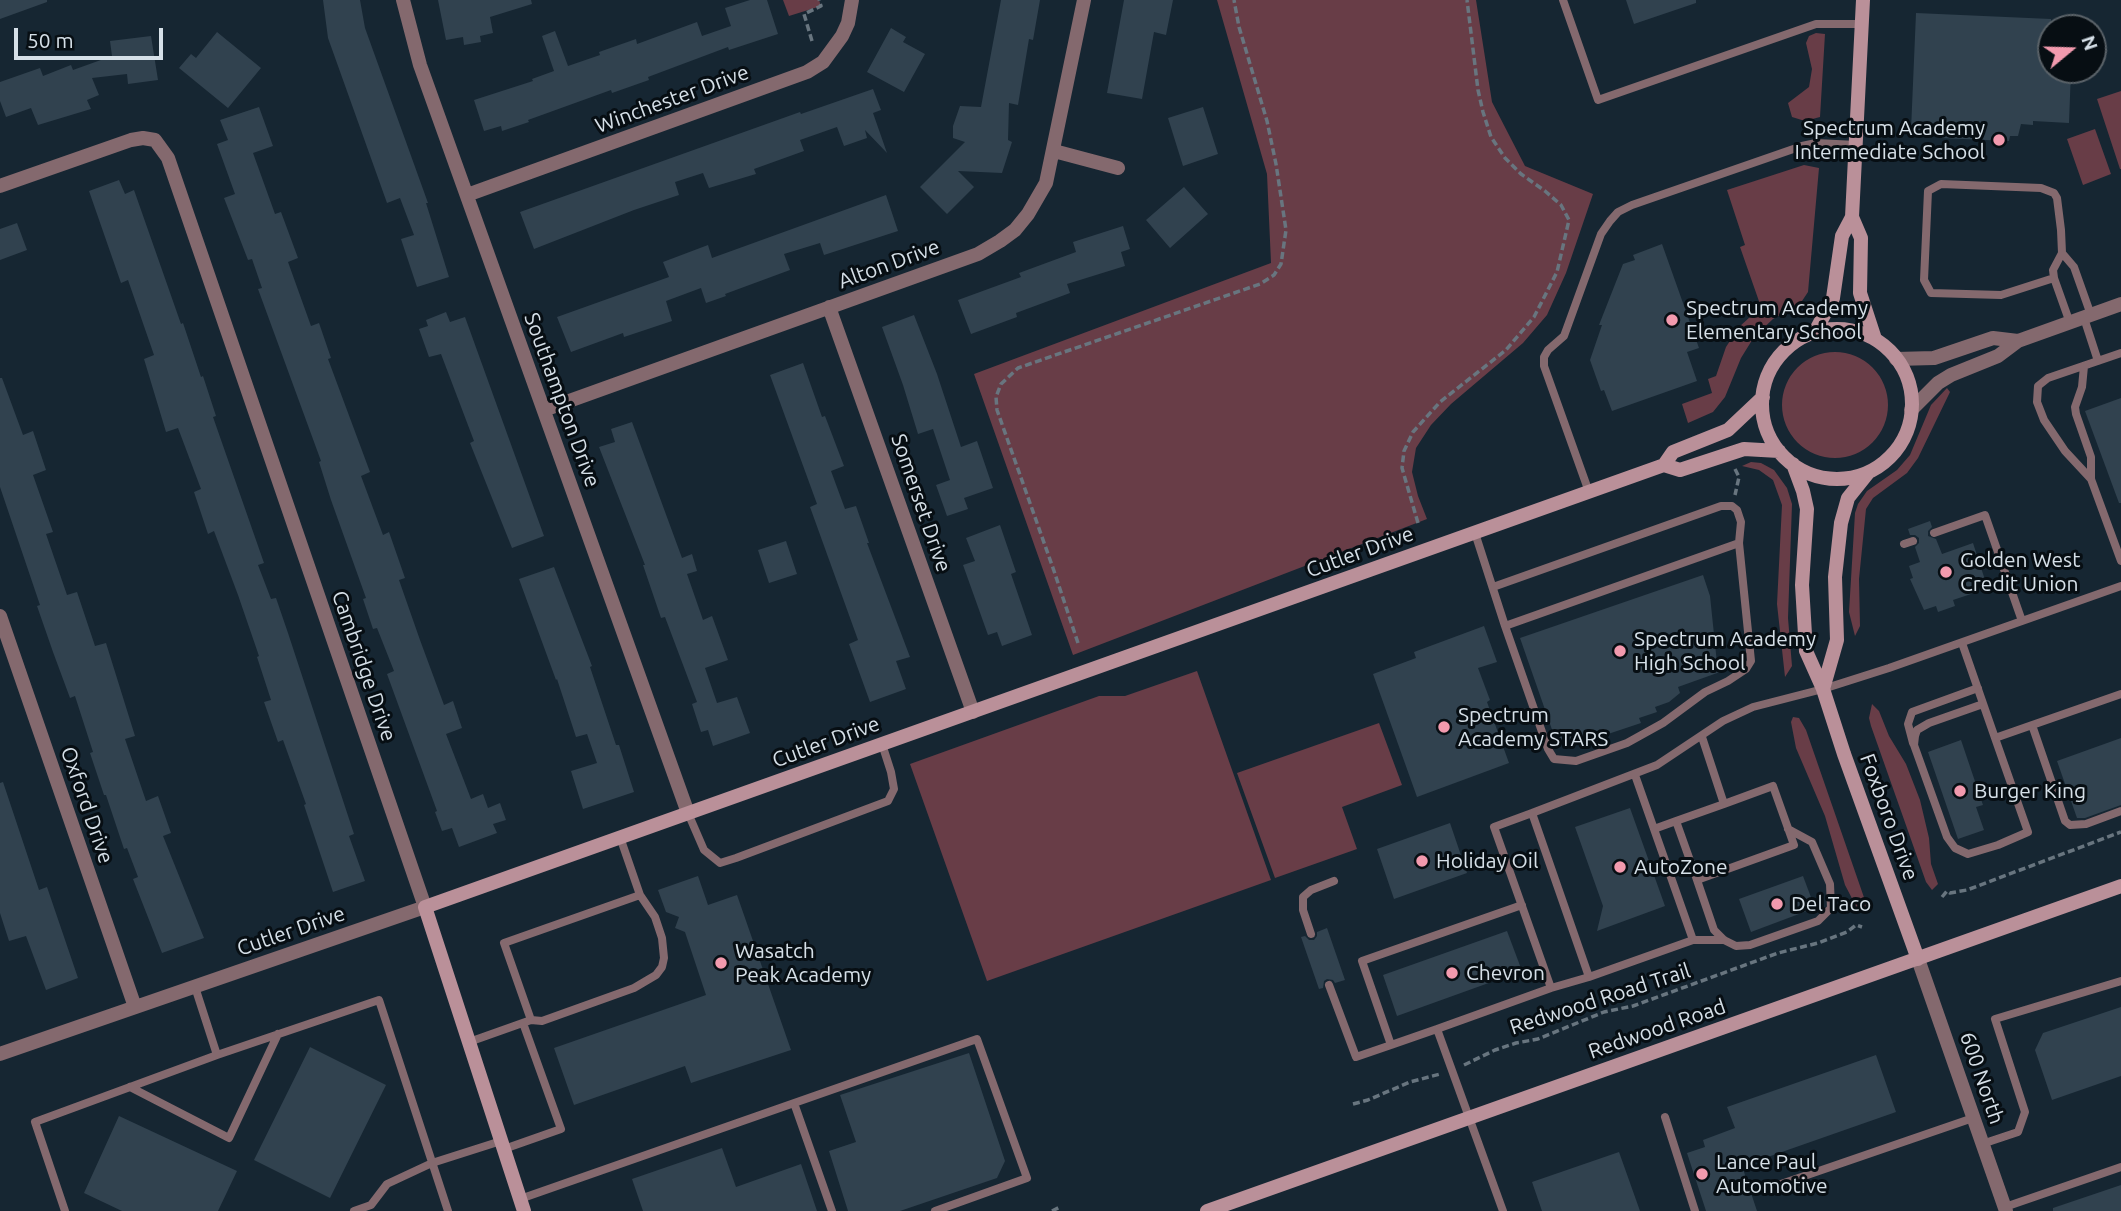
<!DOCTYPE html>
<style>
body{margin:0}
#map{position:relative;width:2121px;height:1211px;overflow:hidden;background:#162632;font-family:Ubuntu,sans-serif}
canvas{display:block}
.north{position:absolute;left:2037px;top:14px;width:70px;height:70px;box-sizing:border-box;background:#070e13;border:2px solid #5a6268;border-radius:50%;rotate:71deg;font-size:19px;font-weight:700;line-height:28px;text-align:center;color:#d6e0e8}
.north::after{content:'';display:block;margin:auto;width:24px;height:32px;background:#f29aae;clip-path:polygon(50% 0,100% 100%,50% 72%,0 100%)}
.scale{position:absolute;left:14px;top:28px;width:149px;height:32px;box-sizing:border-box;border:4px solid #d6e0e8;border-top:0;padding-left:9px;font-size:21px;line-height:24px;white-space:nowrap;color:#d6e0e8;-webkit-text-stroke:5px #070e13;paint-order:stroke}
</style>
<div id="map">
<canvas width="2121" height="1211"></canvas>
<div class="north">N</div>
<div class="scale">50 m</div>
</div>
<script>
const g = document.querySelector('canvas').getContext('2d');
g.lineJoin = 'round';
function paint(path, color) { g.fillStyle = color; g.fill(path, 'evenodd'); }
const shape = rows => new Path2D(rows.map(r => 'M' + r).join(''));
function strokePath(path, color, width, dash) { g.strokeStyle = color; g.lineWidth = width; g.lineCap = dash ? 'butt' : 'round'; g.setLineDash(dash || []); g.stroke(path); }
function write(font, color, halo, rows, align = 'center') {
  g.font = font + ' Ubuntu,sans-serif'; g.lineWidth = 6; g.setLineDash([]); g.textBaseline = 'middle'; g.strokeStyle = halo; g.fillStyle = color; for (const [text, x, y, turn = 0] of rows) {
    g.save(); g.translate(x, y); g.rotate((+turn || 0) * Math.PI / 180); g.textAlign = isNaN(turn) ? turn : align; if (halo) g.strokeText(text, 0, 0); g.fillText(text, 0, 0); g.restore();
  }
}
paint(shape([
 [783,0,819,0,821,6,789,16],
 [1217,0,1476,0,1492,102,1525,166,1593,194,1566,273,1547,315,1523,343,1451,404,1431,425,1416,448,1412,472,1418,496,1427,519,1073,655,974,374,1271,263,1267,174],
 [1816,33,1825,34,1820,117,1805,121,1792,117,1788,103,1809,87,1812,69,1806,43,1809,36],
 [2121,91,2121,169,2120,169,2097,99],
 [2095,129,2111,174,2083,185,2067,139],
 [1804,165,1819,168,1808,292,1800,304,1773,319,1754,337,1741,358,1725,397,1713,412,1688,423,1682,404,1712,393,1708,379,1716,376,1726,347,1739,327,1761,307,1740,247,1745,245,1727,190],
 '1782 405a53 53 0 1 1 106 0a53 53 0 1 1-106 0Z',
 [1947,388,1950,392,1918,458,1907,473,1873,498,1866,509,1859,579,1860,626,1855,636,1849,612,1855,513,1858,504,1867,491,1897,470,1910,455,1931,405],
 [1751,462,1761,463,1774,470,1787,488,1792,504,1788,618,1792,666,1785,677,1777,604,1782,505,1773,480,1759,470,1742,466],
 [1197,671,1271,880,987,981,910,764,1099,696,1125,696],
 [1872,704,1879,711,1889,736,1906,764,1920,800,1929,838,1931,864,1938,884,1932,890,1926,882,1871,726,1869,718],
 [1793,717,1799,718,1806,730,1868,909,1858,910,1845,885,1825,816,1796,748,1791,722],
 [1379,723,1402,785,1342,807,1357,849,1275,878,1237,773]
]), '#683d47');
paint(shape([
 [0,0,47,0,47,2,0,19],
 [323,0,360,0,365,28,428,203,426,203,449,277,417,287,401,239,414,235,400,198,387,203,328,38],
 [438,0,531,0,532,4,490,17,493,33,480,36,481,42,464,45,463,37,446,40],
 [750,0,767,0,778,34,729,50,728,47,648,77,649,80,612,93,611,90,528,120,529,122,502,131,501,126,484,131,474,100,533,81,532,79,554,71,542,36,555,31,568,66,600,55,599,52,636,39,637,44,697,22,702,36,731,26,725,8],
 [1001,0,1040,0,1033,40,1029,39,1018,105,1009,103,1008,140,1012,142,1002,173,958,171,974,187,947,214,920,187,965,142,953,138,953,126,960,106,981,107],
 [1124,0,1173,0,1166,35,1154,32,1142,99,1107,93],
 [1626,0,1696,0,1696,3,1634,24],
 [1916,13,2051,19,2051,70,2071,70,2069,123,2033,121,2033,125,2021,124,2018,136,2010,136,2009,141,1940,138,1940,131,1911,130],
 [891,28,906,37,903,42,925,54,904,92,867,72],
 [217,32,261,68,228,108,179,68,191,54,196,58],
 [151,36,158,80,128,84,127,74,92,78,99,95,87,100,91,109,38,125,31,108,6,117,0,101,0,82,40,68,43,76,71,65,73,70,112,56,110,41],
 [873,89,881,110,873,113,887,153,865,130,867,138,844,146,837,127,800,140,804,151,754,169,756,174,709,188,703,173,675,182,679,195,634,210,534,249,520,212,800,112,801,114],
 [259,107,273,146,253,153,275,214,281,212,298,258,288,262,311,326,319,323,331,358,328,359,370,472,361,476,383,535,389,532,405,578,399,580,420,640,444,705,453,701,462,728,446,734,471,799,483,794,488,808,500,803,506,820,493,824,497,833,459,847,452,828,442,831,435,812,437,811,387,674,394,671,377,628,373,629,363,599,366,598,331,500,319,462,321,461,258,289,262,288,252,259,248,260,224,198,235,194,217,144,228,140,220,120],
 [1203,107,1218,154,1183,166,1168,118],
 [119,180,125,194,134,190,181,324,183,323,201,377,203,376,216,416,213,417,264,563,258,565,271,599,276,598,288,633,354,834,349,836,365,881,333,892,304,805,306,804,283,740,278,742,264,702,271,700,257,657,259,656,238,595,214,531,208,534,194,492,201,489,178,428,166,432,144,359,154,355,128,280,121,283,89,191],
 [1184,187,1208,214,1170,248,1146,220],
 [886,195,898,231,824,255,820,243,784,254,790,270,725,294,726,296,706,303,701,288,666,301,672,321,624,337,623,333,571,352,557,317,669,277,663,262,708,245,712,258],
 [17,223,27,250,0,260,0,229],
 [1123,226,1130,249,1121,252,1125,266,1067,284,1070,293,1016,313,1017,317,971,334,958,300,1021,277,1019,273,1076,252,1073,242],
 [1662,244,1699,348,1687,352,1697,381,1612,411,1604,390,1601,391,1590,360,1602,325,1599,325,1623,264,1635,260,1633,255],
 [446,312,450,322,465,317,544,536,512,548,470,443,474,441,441,354,429,357,419,329,428,326,426,320],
 [914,315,937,374,961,447,977,441,993,488,964,498,968,509,947,516,936,485,950,480,933,429,918,434,903,385,882,327],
 [803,363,822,417,825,416,844,466,831,471,845,509,856,506,869,543,867,543,910,657,896,661,906,689,870,702,849,644,858,640,810,507,817,504,770,375],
 [0,378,2,378,23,435,33,431,46,470,33,475,53,532,46,534,67,595,77,592,95,646,106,643,135,736,125,739,146,801,158,796,171,833,163,836,204,938,162,953,133,879,138,877,127,848,124,849,106,795,104,795,90,753,93,752,75,696,70,698,53,652,37,606,40,605,0,487],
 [2121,398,2121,503,2119,503,2085,411],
 [632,422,682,558,692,554,697,571,687,574,703,620,712,616,728,660,705,668,717,703,737,697,750,733,713,746,708,730,701,732,692,704,697,702,665,617,661,618,643,565,645,565,599,447,615,442,611,429],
 [1930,521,1932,527,1928,531,1928,536,1936,539,1942,554,1973,543,1986,583,1975,587,1977,592,1953,600,1955,606,1938,612,1936,606,1924,610,1910,579,1913,578,1909,566,1920,562,1915,547,1919,543,1919,538,1915,535,1910,535,1908,529],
 [1000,525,1016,572,1011,574,1032,635,1002,646,997,632,988,635,963,565,975,561,966,538],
 [786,541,797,574,769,583,758,550],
 [554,567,592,666,590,667,616,745,619,745,634,792,583,809,571,771,597,763,587,734,576,737,557,679,556,680,519,579],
 [1703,575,1710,596,1717,663,1720,672,1678,687,1680,693,1669,702,1655,707,1657,712,1639,718,1641,723,1572,746,1570,740,1557,744,1520,638],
 [1484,626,1497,662,1478,668,1490,700,1487,702,1509,763,1417,797,1373,674,1416,658,1414,652],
 [2121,738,2121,805,2085,818,2077,818,2057,761],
 [1961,740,1983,805,1976,807,1984,830,1958,839,1928,752],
 [3,782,39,890,47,887,78,978,46,990,26,936,9,941,0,913,0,783],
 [1630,808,1665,906,1597,931,1603,906,1575,827],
 [1450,823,1467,873,1394,899,1377,849],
 [698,876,708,905,737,895,791,1050,691,1083,685,1066,574,1105,554,1048,706,995,685,932,675,928,679,917,666,912,658,890],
 [1803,876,1815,908,1751,932,1739,899],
 [1327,928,1345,980,1335,983,1333,980,1327,979,1324,981,1323,988,1319,989,1301,937,1305,936,1309,940,1314,940,1317,936,1317,932],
 [1507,931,1522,971,1397,1016,1383,975],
 [2121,1007,2121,1076,2052,1100,2035,1050,2043,1033],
 [310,1047,386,1085,330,1198,254,1160],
 [969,1053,1005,1161,997,1178,900,1211,848,1211,829,1151,856,1142,840,1095],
 [1876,1055,1896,1112,1742,1166,1757,1211,1706,1211,1687,1153,1705,1147,1703,1140,1735,1128,1727,1107],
 [119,1116,237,1171,218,1211,122,1211,84,1193],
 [722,1148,736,1187,801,1164,817,1211,643,1211,632,1179],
 [1619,1152,1640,1211,1542,1211,1532,1182],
 [2121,1185,2121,1211,2053,1211,2053,1208]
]), '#31424f');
strokePath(shape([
 [812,41,804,14,821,6,819,0],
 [1735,469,1739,477,1735,495],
 [1418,523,1402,468,1404,451,1413,432,1440,402,1506,350,1534,317,1557,272,1569,220,1561,205,1545,191,1521,174,1505,158,1491,137,1483,112,1478,90,1467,0],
 [1078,643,1053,568,997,410,996,397,1001,384,1018,368,1260,284,1274,275,1281,264,1286,230,1276,164,1267,121,1239,27,1234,0],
 [1942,897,1947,891,1950,893,1967,890,2121,832],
 [1464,1065,1495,1050,1516,1043,1538,1039,1604,1012,1633,1006,1778,953,1818,943,1847,932,1856,925,1862,927],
 [1353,1104,1368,1100,1410,1082,1440,1074],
 [1052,1211,1060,1207]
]), '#68757f', 3.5, [7, 3.5]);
strokePath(shape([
 [1563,0,1598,100,1816,24,1862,24],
 [2062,253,2074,267,2091,315],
 [2054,278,2001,295,1931,293,1924,280,1928,191,1941,184,2041,188,2054,193,2057,198,2061,230,2062,253,2053,270,2054,278,2070,323],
 [2084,318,2098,361],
 [2084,366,2082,387,2075,407,2076,414,2091,457,2091,479,2121,561],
 [2091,479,2065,451,2044,420,2037,402,2038,386,2048,378,2121,353],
 [1589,492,1544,366,1544,357,1548,350,1564,336,1601,234,1610,221,1618,212,1632,205,1802,146,1816,143,1857,145],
 [1475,533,1505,626,1548,749,1554,759,1576,761,1627,743,1663,723,1705,692,1728,681,1746,669,1751,661,1739,543,1741,522,1737,510,1732,506,1721,506,1493,587],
 [1934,533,1985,515,2022,621],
 [1904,544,1913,541],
 [1505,626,1739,543],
 [1962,643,1995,738,2121,694],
 [1983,704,1929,723,1917,730,1915,736,1914,745,1947,837,1955,848,1968,854,1998,845,2028,832,1995,738],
 [2032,725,2065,821,2070,825,2086,824,2121,811],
 [1702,737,1724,804,1773,786,1794,845,1697,880,1676,821,1724,804],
 [1913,743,1908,724,1912,712,1978,688],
 [1635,775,1693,940,1589,977,1532,813,1657,765,1723,721,1753,707,1823,689,1889,668,2121,586],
 [688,813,704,850,720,863,736,858,888,801,894,789,891,772,882,744],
 [1532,813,1494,827,1551,988],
 [1654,829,1676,821],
 [1697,880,1714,930,1724,940,1736,946,1750,945,1818,921,1831,908,1830,884,1812,842,1788,829],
 [1311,934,1303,910,1303,897,1311,890,1334,881],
 [1693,940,1724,940],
 [1329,985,1356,1057,1391,1045],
 [195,987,217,1055],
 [531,1020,542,1021,634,988,656,975,662,967,664,958,662,938,655,917,640,895],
 [1437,1029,1551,988,1589,977],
 [469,1042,531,1020,504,943,640,895,620,837],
 [130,1087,229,1138,278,1034],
 [794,1103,832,1211],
 [1665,1117,1695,1211],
 [1982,1144,2018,1132,2025,1112,1995,1019,2121,981],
 [504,1149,561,1129,523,1023],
 [1781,1184,1973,1118],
 [520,1199,977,1039,1027,1178,935,1211],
 [2005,1207,2121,1167],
 [65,1211,35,1122,217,1055,379,1000,448,1211],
 [354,1211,371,1205,387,1184,432,1163,501,1141],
 [1503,1211,1437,1029,1391,1045,1362,961,1522,905]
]), '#84696e', 8);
strokePath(shape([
 [403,0,420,65,688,813],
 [1054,151,1118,168],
 [0,186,131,140,143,138,155,140,168,158,425,907,0,1054],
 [467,195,807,72,823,62,842,36,848,23,852,0],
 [829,307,973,712],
 [1896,359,1934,358,1993,338,2018,341],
 [544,410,978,254,1000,241,1015,230,1028,214,1046,183,1084,0],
 [1911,410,1938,383,1951,375,1998,356,2018,341,2121,304],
 [0,616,135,1007],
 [1918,959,2006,1211]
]), '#84696e', 14);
strokePath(shape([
 [1852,217,1861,238,1860,293,1875,339],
 '1762 404a75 75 0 1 1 150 0a75 75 0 1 1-150 0Z',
 [1815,332,1833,298,1842,236,1852,217,1863,0],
 [1793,464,1803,491,1807,509,1802,585,1806,651,1823,689,1844,754,1918,959],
 [1664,465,1673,452,1728,430,1763,397],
 [1823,689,1837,640,1835,577,1841,523,1848,498,1868,473],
 [524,1211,425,907,1664,465,1680,470,1744,449,1779,451],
 [1207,1211,2121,886]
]), '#ba9099', 14);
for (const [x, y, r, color] of [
 [1999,140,7,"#f29aae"],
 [1672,320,7,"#f29aae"],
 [1946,572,7,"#f29aae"],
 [1620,651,7,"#f29aae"],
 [1444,727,7,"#f29aae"],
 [1960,791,7,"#f29aae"],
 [1422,861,7,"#f29aae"],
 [1620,867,7,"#f29aae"],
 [1777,904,7,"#f29aae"],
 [721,963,7,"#f29aae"],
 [1452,973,7,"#f29aae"],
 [1702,1174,7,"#f29aae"]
]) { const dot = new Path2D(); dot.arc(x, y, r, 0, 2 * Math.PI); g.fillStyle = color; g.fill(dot); strokePath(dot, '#070e13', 2.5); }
write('21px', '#d6e0e8', '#070e13', [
 ["Winchester Drive",672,99,-20],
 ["Alton Drive",889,264,-20],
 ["Southampton Drive",562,400,70],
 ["Somerset Drive",921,503,71],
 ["Cutler Drive",1360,552,-20],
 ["Cambridge Drive",364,666,71],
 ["Cutler Drive",826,742,-20],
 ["Oxford Drive",87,805,71],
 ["Foxboro Drive",1889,817,70],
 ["Cutler Drive",291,931,-19],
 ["Redwood Road Trail",1600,999,-18],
 ["Redwood Road",1657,1029,-19],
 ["600 North",1982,1078,71]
]);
write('21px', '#d6e0e8', '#070e13', [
 ["Spectrum Academy",1985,128,"right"],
 ["Intermediate School",1985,152,"right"],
 ["Spectrum Academy",1686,308],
 ["Elementary School",1686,332],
 ["Golden West",1960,560],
 ["Credit Union",1960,584],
 ["Spectrum Academy",1634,639],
 ["High School",1634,663],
 ["Spectrum",1458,715],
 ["Academy STARS",1458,739],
 ["Burger King",1974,791],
 ["Holiday Oil",1436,861],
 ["AutoZone",1634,867],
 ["Del Taco",1791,904],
 ["Wasatch",735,951],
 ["Peak Academy",735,975],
 ["Chevron",1466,973],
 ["Lance Paul",1716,1162],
 ["Automotive",1716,1186]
], 'left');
</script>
